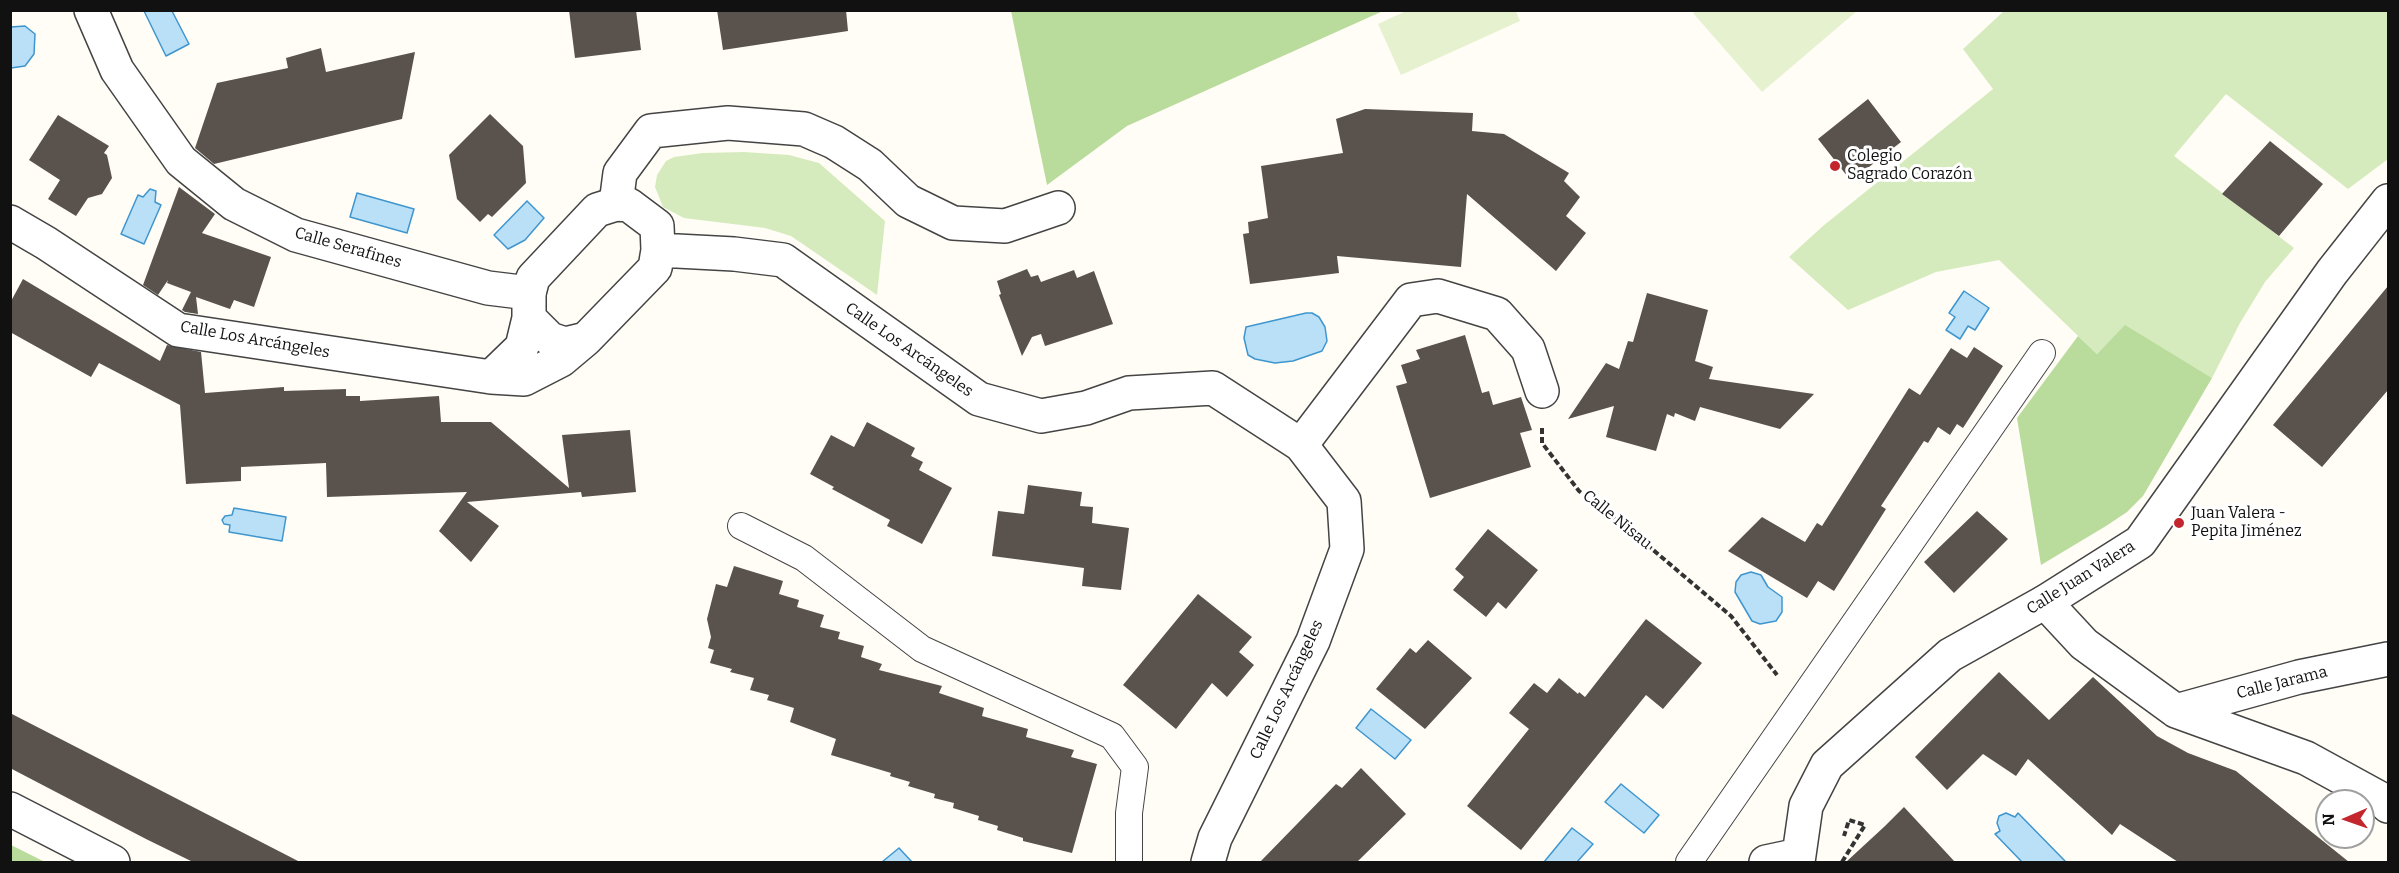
<!DOCTYPE html>
<meta charset="utf-8">
<style>
body{margin:0}
#map{position:relative;width:2399px;height:873px;overflow:hidden;background:#fffdf5;font-family:Bitter,serif}
canvas{display:block}
.frame{position:absolute;inset:0;border:12px solid #111;pointer-events:none}
.north{position:absolute;left:2315px;top:789px;width:60px;height:60px;box-sizing:border-box;background:#fff;border:2px solid #a0a0a0;border-radius:50%;rotate:268deg;font-size:16px;font-weight:700;line-height:24px;text-align:center;color:#111}
.north::after{content:'';display:block;margin:auto;width:21px;height:27px;background:#c4262e;clip-path:polygon(50% 0,100% 100%,50% 72%,0 100%)}
</style>
<div id="map">
<canvas width="2399" height="873"></canvas>
<div class="frame"></div>
<div class="north">N</div>
</div>
<script>
const g = document.querySelector('canvas').getContext('2d');
g.lineJoin = 'round';
function paint(path, color) { g.fillStyle = color; g.fill(path, 'evenodd'); }
const shape = rows => new Path2D(rows.map(r => 'M' + r).join(''));
function strokePath(path, color, width, dash) { g.strokeStyle = color; g.lineWidth = width; g.lineCap = dash ? 'butt' : 'round'; g.setLineDash(dash || []); g.stroke(path); }
function write(font, color, halo, rows, align = 'center') {
  g.font = font + ' Bitter,serif'; g.lineWidth = 6; g.setLineDash([]); g.textBaseline = 'middle'; g.strokeStyle = halo; g.fillStyle = color; for (const [text, x, y, turn = 0] of rows) {
    g.save(); g.translate(x, y); g.rotate((+turn || 0) * Math.PI / 180); g.textAlign = isNaN(turn) ? turn : align; if (halo) g.strokeText(text, 0, 0); g.fillText(text, 0, 0); g.restore();
  }
}
paint(shape([
 [2004,11,2388,11,2388,159,2348,189,2226,94,2174,156,2294,248,2265,282,2240,323,2212,378,2125,326,2097,354,1999,260,1936,272,1848,310,1789,257,1823,226,1993,89,1963,49],
 [744,152,789,155,819,163,885,221,877,295,791,236,765,228,684,218,663,207,655,187,657,175,666,161,674,157,703,153]
]), '#d5ebbd');
paint(shape([
 [1011,11,1011,10,1383,11,1127,126,1047,185],
 [2125,325,2212,378,2143,496,2127,512,2106,526,2041,565,2017,418,2078,336,2097,354],
 [11,845,45,862,11,862]
]), '#b9dc9c');
paint(shape([
 [1408,10,1516,11,1520,21,1401,75,1378,24],
 [1697,10,1857,10,1857,11,1762,92,1693,13]
]), '#e6f2cf');
const water = shape([
 [144,11,172,11,189,44,166,56,144,11],
 [25,26,35,34,34,54,25,66,11,68,11,27,25,26],
 [150,189,156,191,155,202,161,205,144,244,121,234,138,195,143,197,150,189],
 [357,193,414,209,407,233,350,217,357,193],
 [527,201,544,218,525,240,508,249,494,235,527,201],
 [1964,291,1989,308,1975,330,1968,326,1960,339,1946,330,1955,317,1949,313,1964,291],
 [1306,313,1312,313,1319,317,1325,327,1327,341,1322,351,1293,361,1275,363,1255,359,1248,355,1244,338,1246,327,1306,313],
 [234,508,286,517,282,541,229,532,230,525,224,524,222,520,225,516,232,515,234,508],
 [1751,572,1761,575,1768,587,1782,597,1782,612,1776,621,1760,624,1752,621,1735,592,1736,582,1741,575,1751,572],
 [1371,709,1411,740,1395,759,1356,728,1371,709],
 [1621,784,1659,815,1644,833,1605,802,1621,784],
 [2006,813,2015,817,2018,813,2066,862,2022,862,1995,834,2000,831,1997,823,1999,816,2006,813],
 [1572,828,1593,844,1577,862,1544,862,1572,828],
 [899,848,912,862,882,862,899,848]
]);
paint(water, '#b9e0f7');
strokePath(water, '#3f96cf', 1.5);
paint(shape([
 [569,10,636,10,641,50,575,58],
 [717,10,846,10,848,31,723,50],
 [321,48,326,72,415,52,402,119,214,164,195,148,217,83,288,68,286,58],
 [1868,99,1901,142,1851,181,1818,139],
 [1365,109,1473,113,1472,131,1504,134,1569,173,1564,181,1580,197,1566,216,1586,233,1556,271,1467,194,1461,267,1337,256,1339,273,1250,284,1243,234,1249,233,1248,222,1268,218,1261,166,1343,153,1336,119],
 [490,114,523,146,526,183,492,217,488,214,480,222,457,199,449,155],
 [58,115,109,146,104,153,107,155,112,178,102,194,88,198,76,216,48,199,60,180,29,160],
 [2270,141,2323,184,2279,236,2222,194],
 [179,187,215,214,202,233,271,257,254,307,234,300,230,309,196,297,198,314,185,312,182,310,191,292,167,283,168,280,158,295,143,285],
 [1027,269,1031,277,1038,275,1041,282,1074,270,1077,278,1094,271,1113,324,1045,346,1041,334,1032,337,1022,356,999,295,1001,294,997,281],
 [23,279,160,361,167,345,201,352,205,393,284,387,284,391,346,389,346,396,360,396,360,401,439,396,441,422,491,422,569,488,562,435,630,430,636,492,582,497,581,492,467,502,499,526,471,562,439,531,467,492,327,497,326,463,241,467,241,481,186,484,180,405,99,363,91,377,10,332,10,303],
 [2388,286,2388,390,2322,467,2273,425],
 [1647,293,1708,310,1695,361,1713,367,1709,379,1814,394,1780,429,1700,407,1695,421,1675,413,1674,417,1667,414,1656,451,1606,437,1614,406,1568,419,1606,363,1619,369,1628,341,1633,342],
 [1465,335,1482,393,1489,391,1493,405,1521,397,1532,430,1520,433,1531,467,1430,498,1396,386,1407,383,1401,365,1420,359,1416,350],
 [1974,347,2003,366,1963,428,1957,424,1950,435,1938,427,1928,443,1924,441,1881,506,1886,509,1834,591,1818,581,1807,598,1728,551,1762,517,1805,542,1817,523,1822,526,1909,388,1920,395,1951,348,1967,358],
 [867,422,915,448,911,456,923,462,919,470,952,488,922,544,887,526,890,520,832,489,834,487,810,474,831,435,854,447],
 [1028,485,1082,492,1080,506,1093,507,1092,523,1129,528,1121,590,1082,586,1084,568,992,556,998,511,1024,514],
 [1977,511,2008,539,1954,593,1924,562],
 [1488,529,1538,570,1506,609,1498,602,1486,617,1453,590,1464,577,1455,569],
 [734,566,783,581,779,594,799,600,797,607,824,615,820,627,840,632,838,639,864,646,861,657,882,664,879,670,942,686,939,693,984,708,982,716,1028,729,1026,737,1074,750,1071,757,1097,764,1072,853,1023,841,1023,838,997,830,998,826,978,820,979,816,953,808,954,803,934,798,935,794,908,786,910,782,890,776,891,773,831,755,836,739,790,722,794,708,767,700,769,695,750,690,754,678,730,672,732,669,710,663,714,650,708,648,711,637,707,619,716,584,727,587],
 [1198,594,1252,637,1239,652,1254,665,1227,697,1212,683,1176,729,1123,685],
 [1646,619,1702,663,1663,709,1646,695,1521,850,1467,806,1529,729,1509,713,1534,683,1547,693,1559,678,1578,694,1579,692,1585,697],
 [1428,640,1472,678,1425,729,1376,689,1410,648,1416,653],
 [1999,672,2049,720,2093,677,2157,736,2188,753,2236,771,2349,862,2178,862,2120,824,2112,835,2028,759,2016,776,1983,754,1947,790,1915,757],
 [10,713,300,862,193,862,146,839,10,768],
 [1361,768,1406,814,1357,862,1260,862,1336,784,1342,788],
 [1904,807,1955,862,1846,862,1885,826]
]), '#5a524d');
const service = shape([
 [741,526,804,558,922,649,1112,736,1135,767,1129,813,1129,862],
 [1689,862,2042,353]
]);
const minor = shape([
 [91,10,117,70,181,161,234,204,296,235,488,288,529,293],
 [616,204,620,173,651,131,728,123,804,129,834,142,870,165,908,201,953,223,1005,226,1058,208],
 [1301,445,1411,300,1438,296,1497,314,1528,349,1542,391],
 [2045,602,2084,644,2176,711,2306,758,2381,799,2388,806],
 [2176,711,2299,677,2388,659],
 [10,809,113,862]
]);
const tertiary = shape([
 [616,204,629,205,657,226,658,250,655,268,586,339,565,344,550,339,529,318,529,293,533,278,597,210,616,204],
 [10,222,46,243,178,330,491,377,524,379,561,360,586,339],
 [658,250,734,254,783,260,979,399,1041,416,1086,408,1129,393,1213,388,1301,445,1344,501,1347,549,1313,641,1215,838,1208,862],
 [491,377,522,347,529,318],
 [1766,862,1799,855],
 [1798,862,1806,806,1827,765,1950,655,2045,602,2140,542,2332,272,2388,201]
]);
strokePath(service, '#444', 28);
strokePath(minor, '#444', 36);
strokePath(tertiary, '#444', 36);
strokePath(shape([
 [1542,428,1542,443,1579,491,1632,532,1731,616,1777,675],
 [1842,862,1865,825,1849,820,1844,836]
]), '#333', 4, [6, 3]);
strokePath(service, '#fff', 26);
strokePath(minor, '#fff', 33);
strokePath(tertiary, '#fff', 33);
for (const [x, y, r, color] of [
 [1835,166,6,"#c4262e"],
 [2179,523,6,"#c4262e"]
]) { const dot = new Path2D(); dot.arc(x, y, r, 0, 2 * Math.PI); g.fillStyle = color; g.fill(dot); strokePath(dot, '#fff', 2); }
write('16px', '#111', '#fff', [
 ["Colegio",1847,157],
 ["Sagrado Corazón",1847,175],
 ["Juan Valera -",2191,514],
 ["Pepita Jiménez",2191,532]
], 'left');
write('16px', '#111', '#fff', [
 ["Calle Serafines",348,248,16],
 ["Calle Los Arcángeles",255,340,10],
 ["Calle Los Arcángeles",909,350,35],
 ["Calle Nisau",1617,520,39],
 ["Calle Juan Valera",2081,578,-32],
 ["Calle Jarama",2282,683,-14],
 ["Calle Los Arcángeles",1287,690,-65]
]);
</script>
